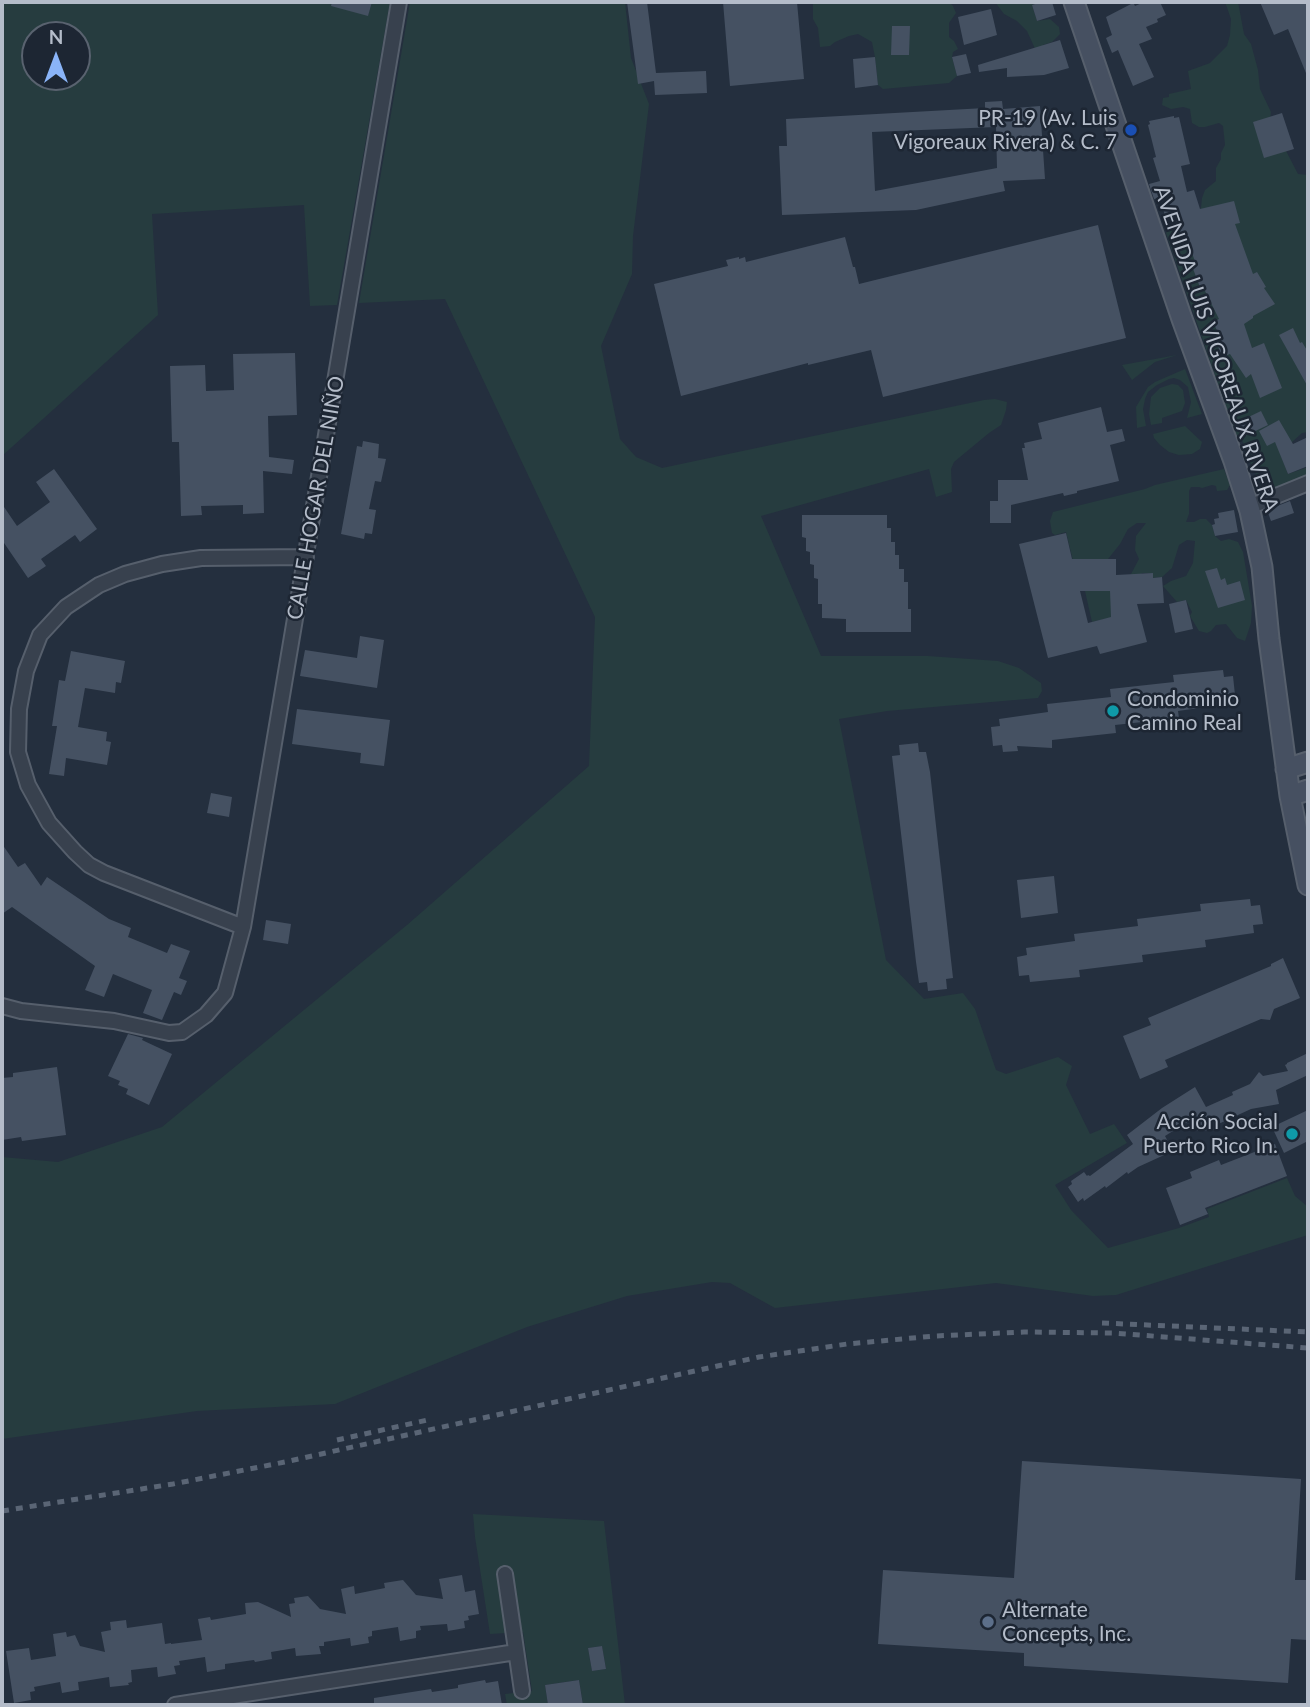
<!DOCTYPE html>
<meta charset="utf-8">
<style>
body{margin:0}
#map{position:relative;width:1310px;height:1707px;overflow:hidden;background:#242f3e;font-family:Lato,sans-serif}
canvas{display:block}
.frame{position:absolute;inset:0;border:4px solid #b4bcc9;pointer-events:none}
.north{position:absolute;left:21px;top:21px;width:70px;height:70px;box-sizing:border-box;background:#1d2633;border:2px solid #59626f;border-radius:50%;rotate:0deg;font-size:19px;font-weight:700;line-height:28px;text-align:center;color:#b4bcc9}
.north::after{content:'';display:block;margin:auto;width:24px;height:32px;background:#8ab4f8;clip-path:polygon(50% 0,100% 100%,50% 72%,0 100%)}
</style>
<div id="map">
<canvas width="1310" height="1707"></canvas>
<div class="frame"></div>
<div class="north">N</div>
</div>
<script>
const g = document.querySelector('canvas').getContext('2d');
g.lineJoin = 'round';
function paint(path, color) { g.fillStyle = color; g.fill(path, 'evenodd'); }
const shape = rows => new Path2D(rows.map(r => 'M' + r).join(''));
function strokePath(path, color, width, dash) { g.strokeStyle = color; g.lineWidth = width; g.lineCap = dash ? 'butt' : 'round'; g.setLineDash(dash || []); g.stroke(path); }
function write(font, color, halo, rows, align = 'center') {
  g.font = font + ' Lato,sans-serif'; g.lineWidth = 5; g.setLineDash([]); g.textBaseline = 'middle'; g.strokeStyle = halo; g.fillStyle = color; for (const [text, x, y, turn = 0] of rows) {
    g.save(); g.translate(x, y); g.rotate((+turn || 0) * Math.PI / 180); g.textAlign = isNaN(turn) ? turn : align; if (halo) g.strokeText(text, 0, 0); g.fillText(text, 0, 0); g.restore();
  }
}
paint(shape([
 [2,2,346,2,344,9,368,15,372,2,390,2,337,305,310,306,304,205,152,214,158,315,2,456],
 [35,35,77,35,77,77,35,77],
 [410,2,625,2,631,58,649,104,633,236,632,274,601,346,620,439,636,457,662,468,984,400,995,399,1007,402,1006,410,1001,425,989,433,954,462,951,469,952,492,936,497,929,469,761,516,821,656,928,656,998,661,1019,668,1041,683,1042,691,1038,698,887,711,839,719,886,960,924,999,963,993,975,1009,996,1070,1006,1074,1058,1057,1072,1066,1066,1085,1090,1134,1114,1124,1127,1143,1055,1185,1071,1210,1108,1248,1179,1228,1209,1217,1207,1209,1287,1178,1295,1196,1308,1207,1308,1235,1116,1295,1093,1296,996,1283,775,1308,730,1283,712,1282,627,1296,527,1327,335,1404,197,1411,2,1439,2,1157,58,1162,162,1127,407,925,589,766,595,617,445,299,359,303],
 [813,2,949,2,953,6,956,13,949,23,949,37,954,41,958,49,953,52,952,57,957,76,949,83,883,89,878,85,875,57,872,42,858,34,849,36,835,42,830,46,820,47,818,28,813,19],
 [995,2,1041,2,1032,5,1037,21,1050,19,1059,27,1060,34,1052,42,1043,45,1045,53,1037,53,1027,31,1017,21,1004,14],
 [1225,2,1238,2,1244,34,1251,44,1258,70,1260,89,1271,112,1270,120,1298,174,1308,175,1308,432,1302,433,1280,453,1288,474,1308,467,1308,478,1270,492,1261,494,1257,477,1245,451,1243,442,1231,428,1230,419,1166,233,1171,227,1174,218,1194,213,1201,208,1202,198,1205,190,1216,181,1216,168,1221,159,1221,153,1225,145,1223,126,1219,123,1205,127,1199,127,1192,123,1190,109,1183,107,1171,109,1162,105,1163,98,1169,97,1169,94,1191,89,1188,71,1210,63,1227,46,1230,35,1231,19],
 [1177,355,1155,362,1132,380,1122,365],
 [1185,369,1202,414,1187,418,1191,402,1188,387,1180,380,1174,378,1169,379,1157,385,1148,392,1145,399,1143,409,1146,426,1137,428,1136,407,1148,387,1155,382],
 [1172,384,1178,385,1183,390,1185,403,1182,411,1162,418,1162,423,1151,425,1149,414,1151,397,1160,388],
 [1185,426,1202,442,1200,449,1192,454,1179,455,1169,452,1160,445,1154,438,1153,434],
 [1224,469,1230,485,1227,490,1217,491,1216,486,1212,485,1202,488,1199,487,1191,487,1189,491,1189,514,1186,522,1194,522,1200,519,1206,519,1212,525,1215,536,1221,541,1229,539,1238,542,1243,552,1252,606,1251,623,1245,641,1237,638,1226,624,1216,625,1211,631,1207,633,1199,631,1190,616,1192,612,1186,600,1177,602,1163,586,1171,581,1186,576,1193,563,1195,541,1187,540,1179,545,1172,568,1162,577,1153,578,1153,573,1142,573,1132,588,1131,574,1139,559,1135,550,1136,536,1146,523,1137,523,1128,529,1120,544,1108,559,1092,559,1092,580,1078,581,1066,532,1055,535,1052,533,1050,521,1053,512,1145,489,1155,485],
 [1085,591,1110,591,1122,647,1119,649,1109,618,1092,622],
 [473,1514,604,1521,625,1705,579,1705,583,1704,579,1680,545,1685,548,1705,507,1705,505,1694,532,1691,523,1632,490,1634,475,1537],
 [602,1646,606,1669,592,1671,588,1648]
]), '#263c3f');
paint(shape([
 [332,2,372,2,368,16,331,6],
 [627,2,647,2,656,73,706,71,707,93,655,95,654,81,638,84],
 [723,2,797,2,804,79,730,86],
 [1041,2,1052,2,1056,15,1037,21,1032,5],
 [1144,2,1160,2,1166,15,1157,19,1158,22,1146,27,1152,39,1139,44,1154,77,1133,86,1118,50,1112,53,1106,38,1112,35,1106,17,1131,4,1134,4,1135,6],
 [1260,2,1308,2,1308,78,1288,29,1274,35],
 [991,9,997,35,964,45,958,17],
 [892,26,910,26,909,55,891,55],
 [1060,40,1069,68,1044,75,1007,77,1007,68,979,72,978,65],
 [966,54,971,73,957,76,952,57],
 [875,57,878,85,855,88,853,59],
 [1002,101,1003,109,1040,106,1045,179,1003,181,1005,191,916,210,782,215,779,146,787,146,786,119,985,108,985,102],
 [996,127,997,168,875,191,872,132],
 [1282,113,1294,149,1264,158,1253,122],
 [1174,116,1174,118,1179,117,1189,160,1190,164,1181,166,1187,192,1194,190,1200,209,1234,201,1240,223,1235,224,1253,274,1257,272,1266,287,1264,288,1275,304,1253,316,1253,318,1244,324,1252,348,1264,343,1282,388,1260,398,1251,374,1246,378,1230,354,1222,357,1216,341,1221,339,1213,322,1219,319,1204,289,1201,290,1192,266,1196,264,1186,237,1180,239,1172,214,1165,216,1160,198,1154,199,1149,184,1160,181,1153,158,1156,157,1148,125,1150,124,1149,121],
 [1098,225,1126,338,883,397,871,350,808,365,808,363,681,396,654,284,728,266,726,260,739,257,739,259,745,257,746,262,845,237,853,267,855,267,859,284],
 [1293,328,1300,343,1302,342,1308,352,1308,387,1279,335],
 [295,353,297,415,268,416,269,457,294,460,292,474,263,471,264,513,243,514,243,505,201,506,202,515,181,516,179,442,172,442,170,366,205,365,206,391,234,390,233,354],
 [1101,407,1107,432,1122,429,1125,441,1110,445,1119,481,1077,491,1077,493,1064,496,1063,493,1011,505,1011,523,990,523,990,501,998,501,998,480,1028,480,1022,448,1025,448,1024,443,1042,439,1038,423],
 [1261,411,1268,425,1243,437,1236,423],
 [1279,420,1293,444,1308,437,1308,466,1288,474,1275,442,1267,446,1259,431],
 [363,441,379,444,378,458,386,459,381,482,375,481,369,509,376,510,372,534,365,533,364,539,341,534,357,446,362,447],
 [54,469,97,529,80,542,75,535,41,559,46,566,28,578,2,540,2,504,17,526,50,502,36,482],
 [1290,501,1294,513,1271,521,1267,510],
 [1234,510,1238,532,1215,536,1212,525,1215,524,1214,519,1219,518,1218,513],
 [802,515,887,515,887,528,891,528,891,542,895,542,895,555,899,555,899,569,904,569,904,582,908,582,908,609,911,609,911,632,846,632,846,619,822,618,822,604,818,604,818,579,814,578,814,565,810,564,810,552,806,551,806,538,802,537],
 [1066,533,1072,559,1116,559,1116,575,1153,573,1153,578,1162,577,1164,603,1137,604,1147,642,1100,654,1097,646,1048,658,1019,544],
 [1080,591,1110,591,1111,617,1088,623],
 [1217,568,1221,580,1225,578,1227,585,1240,581,1245,600,1218,608,1205,571],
 [1186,600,1193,629,1175,633,1169,604],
 [360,636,384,640,377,688,300,676,305,650,357,658],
 [71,651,125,661,121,683,116,682,115,693,85,688,78,727,107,732,106,741,111,742,107,765,66,758,64,776,49,774,57,726,52,726,59,680,65,681],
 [1223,670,1224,677,1233,676,1235,695,1226,696,1227,704,1178,711,1179,718,1115,725,1116,733,1052,740,1052,748,1017,746,1018,751,1003,752,1002,745,993,746,991,727,1000,726,999,719,1048,712,1047,704,1111,697,1110,689,1174,682,1173,675],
 [297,709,390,720,384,766,360,763,361,753,292,744],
 [918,743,919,752,926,752,930,772,953,978,946,979,947,989,928,991,927,982,919,983,916,962,892,756,900,755,899,745],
 [211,793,232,797,229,817,207,813],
 [2,844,18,867,25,863,41,886,47,877,109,919,131,928,128,937,167,953,171,944,190,951,179,978,187,981,181,995,174,992,162,1020,143,1013,152,990,113,974,104,997,85,990,95,966,12,907,2,914],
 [1054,876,1058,913,1021,918,1017,880],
 [1250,899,1251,906,1260,905,1263,924,1253,925,1254,933,1205,940,1206,947,1142,955,1143,962,1079,970,1080,977,1030,982,1029,975,1019,976,1017,957,1027,955,1026,948,1075,941,1074,934,1138,926,1137,919,1201,911,1200,904],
 [266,920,291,924,288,944,263,940],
 [1283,958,1300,998,1274,1009,1270,1020,1261,1019,1165,1060,1168,1067,1140,1079,1123,1036,1151,1025,1148,1018,1271,966,1271,964],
 [128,1034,143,1038,142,1040,172,1054,149,1105,126,1094,128,1089,118,1085,120,1081,108,1076],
 [1308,1053,1308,1075,1276,1090,1279,1104,1251,1109,1214,1126,1215,1130,1197,1131,1197,1116,1165,1136,1173,1151,1138,1167,1128,1174,1127,1172,1106,1188,1105,1186,1084,1201,1083,1198,1078,1202,1068,1187,1072,1184,1071,1181,1084,1172,1087,1176,1088,1175,1090,1176,1133,1144,1127,1135,1162,1108,1195,1087,1206,1107,1233,1095,1232,1092,1250,1084,1259,1072,1263,1076,1288,1071,1285,1065,1287,1064,1287,1063],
 [57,1067,66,1135,22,1141,21,1137,2,1140,2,1078,13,1077,13,1073],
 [1308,1110,1308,1141,1284,1153,1272,1127],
 [1275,1144,1287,1176,1205,1208,1208,1214,1180,1225,1166,1188,1192,1178,1190,1172,1219,1160,1221,1165],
 [1022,1461,1301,1479,1295,1580,1308,1580,1308,1640,1291,1639,1288,1683,1024,1666,1024,1653,878,1644,883,1570,1014,1578],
 [462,1575,465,1592,475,1590,479,1614,468,1616,469,1620,464,1621,465,1628,448,1631,447,1624,420,1626,421,1630,416,1631,416,1638,400,1641,398,1627,372,1631,372,1636,368,1637,369,1643,351,1646,350,1638,324,1642,324,1646,319,1646,321,1654,296,1656,295,1648,271,1652,272,1659,255,1662,254,1660,225,1664,225,1669,207,1672,205,1657,179,1661,180,1665,174,1666,176,1674,158,1677,157,1667,131,1670,132,1682,128,1683,129,1685,110,1687,109,1677,78,1682,79,1690,62,1693,60,1682,34,1687,35,1691,30,1692,31,1700,14,1703,6,1651,29,1648,31,1660,56,1656,53,1634,66,1632,67,1637,75,1635,80,1646,105,1652,101,1632,111,1630,110,1622,126,1620,127,1628,162,1623,165,1644,171,1643,171,1644,202,1640,198,1619,210,1617,211,1620,246,1614,245,1603,258,1602,291,1617,289,1604,295,1603,294,1598,308,1596,320,1609,346,1614,341,1589,354,1586,355,1594,385,1588,384,1583,403,1580,416,1595,443,1599,439,1579],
 [602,1646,606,1669,592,1671,588,1648],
 [485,1680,486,1683,498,1681,502,1705,374,1705,374,1698,431,1689,432,1692,458,1688,458,1685],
 [579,1680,583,1705,548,1705,545,1685]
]), '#455162');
const street = shape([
 [1249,507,1308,483],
 [243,927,104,873,89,865,75,852,49,823,28,785,18,752,19,709,26,671,40,635,66,607,99,585,125,574,162,564,201,558,306,557],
 [2,1006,21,1011,114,1021,169,1033,182,1032,206,1015,225,993,243,927,399,2],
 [505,1574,522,1691],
 [175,1705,516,1652]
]);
const secondary = shape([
 [1074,2,1182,319,1234,461,1250,511,1262,567,1269,639,1290,796,1308,885],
 [1286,769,1308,762],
 [1290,796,1308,790]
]);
strokePath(street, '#565f6c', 18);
strokePath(secondary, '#565f6c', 23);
strokePath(street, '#38414e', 14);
strokePath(secondary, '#465061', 19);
strokePath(shape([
 [1102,1323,1308,1332],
 [337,1440,432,1419],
 [2,1511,173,1484,285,1462,672,1376,759,1357,847,1344,935,1336,1024,1332,1113,1333,1308,1348]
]), '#5a6575', 5, [7, 7]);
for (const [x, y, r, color] of [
 [1131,130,7,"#1a4fb4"],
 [1113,711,7,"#0f9aa8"],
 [1292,1134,7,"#0f9aa8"],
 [988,1622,7,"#5c6f8a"]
]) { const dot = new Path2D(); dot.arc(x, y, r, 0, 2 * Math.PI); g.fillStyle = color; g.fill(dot); strokePath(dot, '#1d2633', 2.5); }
write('21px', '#b4bcc9', '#1d2633', [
 ["PR-19 (Av. Luis",1117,118],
 ["Vigoreaux Rivera) & C. 7",1117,142],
 ["Condominio",1127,699,"left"],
 ["Camino Real",1127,723,"left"],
 ["Acción Social",1278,1122],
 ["Puerto Rico In.",1278,1146],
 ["Alternate",1002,1610,"left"],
 ["Concepts, Inc.",1002,1634,"left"]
], 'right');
write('21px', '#b4bcc9', '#1d2633', [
 ["AVENIDA LUIS VIGOREAUX RIVERA",1216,349,71],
 ["CALLE HOGAR DEL NIÑO",316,498,-80]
]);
</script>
